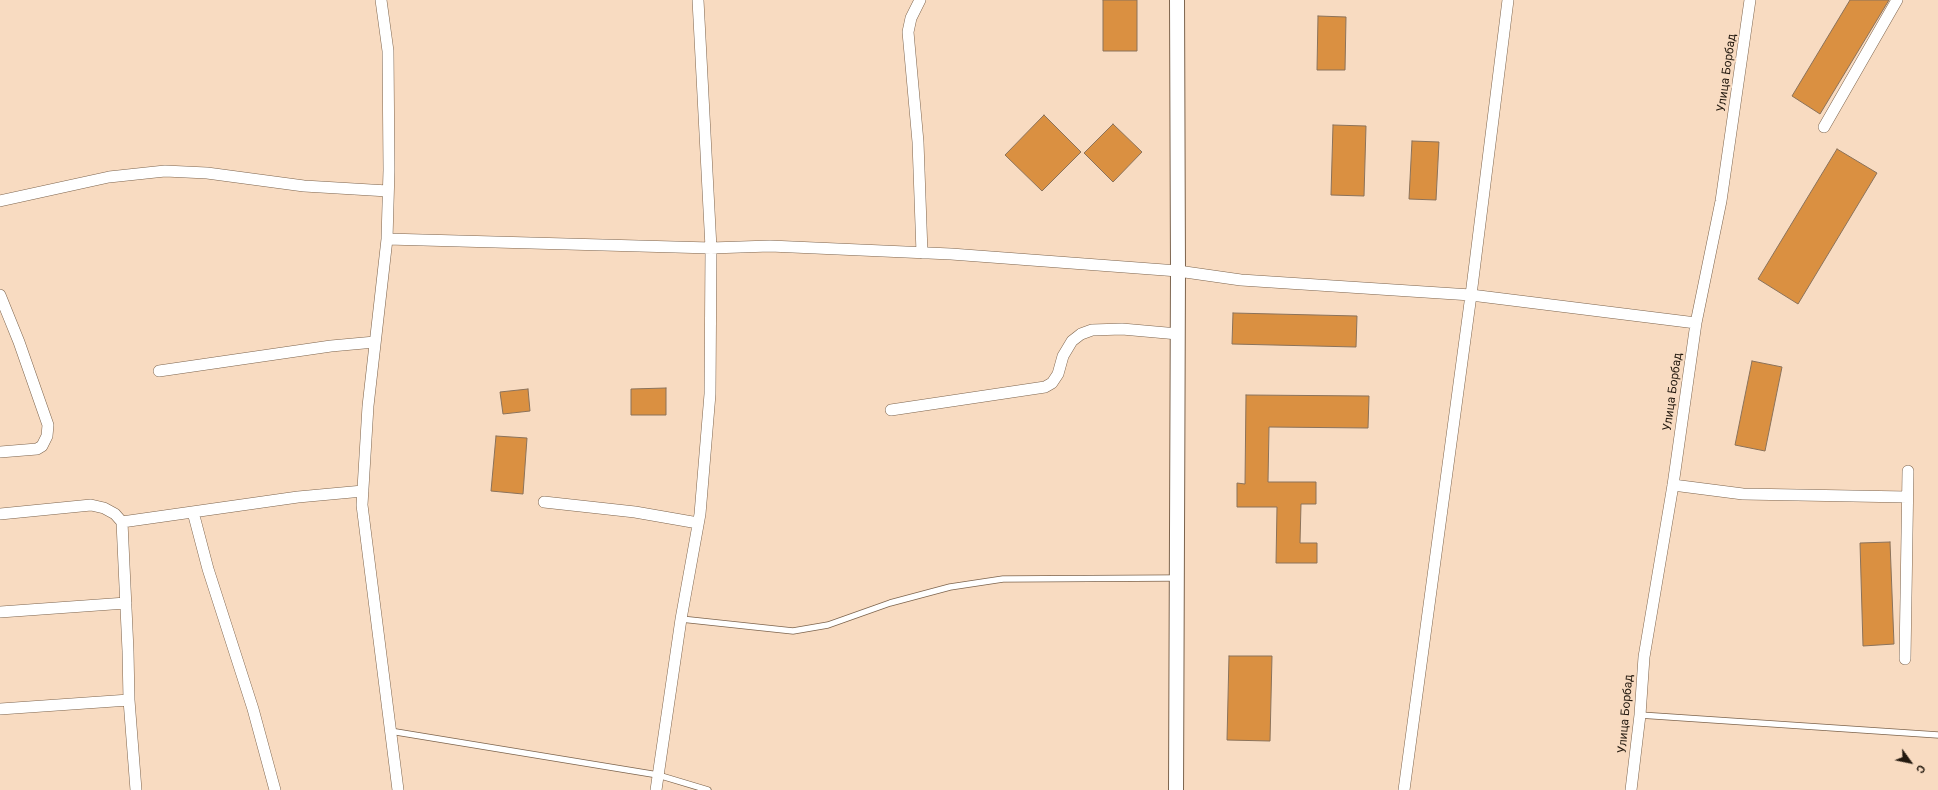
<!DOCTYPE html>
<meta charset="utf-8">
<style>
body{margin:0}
#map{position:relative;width:1938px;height:790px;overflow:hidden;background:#f8dbc1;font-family:Roboto,sans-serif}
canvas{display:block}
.north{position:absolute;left:1890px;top:742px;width:40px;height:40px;-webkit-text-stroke:3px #f8dbc1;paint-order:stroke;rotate:123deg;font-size:11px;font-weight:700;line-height:16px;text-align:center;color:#23190f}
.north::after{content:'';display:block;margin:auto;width:14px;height:18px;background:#23190f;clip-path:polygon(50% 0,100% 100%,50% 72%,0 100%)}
</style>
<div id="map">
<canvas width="1938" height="790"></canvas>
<div class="north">С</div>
</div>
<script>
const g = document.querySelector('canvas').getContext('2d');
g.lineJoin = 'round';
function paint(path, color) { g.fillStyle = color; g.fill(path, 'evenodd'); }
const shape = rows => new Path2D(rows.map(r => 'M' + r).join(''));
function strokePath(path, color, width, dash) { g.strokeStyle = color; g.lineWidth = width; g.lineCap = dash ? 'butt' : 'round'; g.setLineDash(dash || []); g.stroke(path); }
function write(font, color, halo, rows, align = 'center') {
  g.font = font + ' Roboto,sans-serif'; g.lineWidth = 4; g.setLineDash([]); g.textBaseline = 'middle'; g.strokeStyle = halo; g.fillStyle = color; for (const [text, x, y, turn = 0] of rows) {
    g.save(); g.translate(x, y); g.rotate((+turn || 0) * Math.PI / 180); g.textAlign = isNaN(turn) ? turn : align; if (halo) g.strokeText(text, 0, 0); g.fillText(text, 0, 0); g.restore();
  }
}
const building = shape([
 [1103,0,1137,0,1137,51,1103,51,1103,0],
 [1850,0,1889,0,1820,114,1792,96,1850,0],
 [1318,16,1346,17,1345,70,1317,70,1318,16],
 [1044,115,1081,152,1042,191,1005,155,1044,115],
 [1113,124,1142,152,1113,182,1084,153,1113,124],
 [1333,125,1366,126,1364,196,1331,195,1333,125],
 [1412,141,1439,142,1436,200,1409,199,1412,141],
 [1837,149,1877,173,1798,304,1758,279,1837,149],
 [1233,313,1357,316,1356,347,1232,344,1233,313],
 [1752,361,1782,367,1765,451,1735,445,1752,361],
 [666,388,666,415,631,415,631,389,666,388],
 [528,389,530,411,503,414,500,392,528,389],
 [1246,395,1369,396,1368,428,1269,427,1268,482,1316,482,1316,504,1301,504,1300,543,1317,543,1317,563,1276,563,1277,507,1237,507,1237,483,1245,484,1246,395],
 [496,436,527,438,523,494,491,491,496,436],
 [1890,542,1894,644,1863,646,1860,543,1890,542],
 [1229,656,1272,656,1270,741,1227,740,1229,656]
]);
paint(building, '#da9041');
strokePath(building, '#8b725a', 1);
const service = shape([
 [681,619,793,631,828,625,890,603,950,587,1003,579,1176,578],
 [1640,715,1938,735],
 [390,731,658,775,708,790]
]);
const minor = shape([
 [381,0,388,51,389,170,387,239,368,406,362,505,398,790],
 [920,0,911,18,908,32,918,142,922,253],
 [1824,127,1897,0],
 [0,201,109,177,165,171,207,173,304,186,388,191],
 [387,239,711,248,770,246,951,254,1178,271,1241,280,1471,295,1696,323],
 [0,295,19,342,48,425,47,436,42,446,37,449,0,452],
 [159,371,331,346,375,342],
 [891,410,1045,387,1052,383,1058,374,1063,356,1072,341,1081,334,1092,330,1122,329,1178,334],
 [1673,485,1743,494,1907,497],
 [544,502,635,512,698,523],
 [193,512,208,569,253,709,275,790],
 [0,514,91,505,104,508,115,514,122,522,298,497,363,491],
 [122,522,128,651,129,700,136,790],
 [0,612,126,603],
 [1905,659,1908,471],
 [0,709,129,700],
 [656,790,681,619,700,514,710,394,711,248,698,0],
 [1404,790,1471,295,1508,0],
 [1631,790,1640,715,1644,657,1673,485,1696,323,1721,201,1750,0]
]);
const tertiary = shape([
 [1176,790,1178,271,1177,0]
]);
strokePath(service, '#7d644d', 7);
strokePath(minor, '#7d644d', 12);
strokePath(tertiary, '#7d644d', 16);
strokePath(service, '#fff', 5.5);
strokePath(minor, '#fff', 11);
strokePath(tertiary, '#fff', 14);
write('12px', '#23190f', '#f8dbc1', [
 ["Улица Борбад",1727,73,-82],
 ["Улица Борбад",1673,392,-82],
 ["Улица Борбад",1626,714,-85]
]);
</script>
